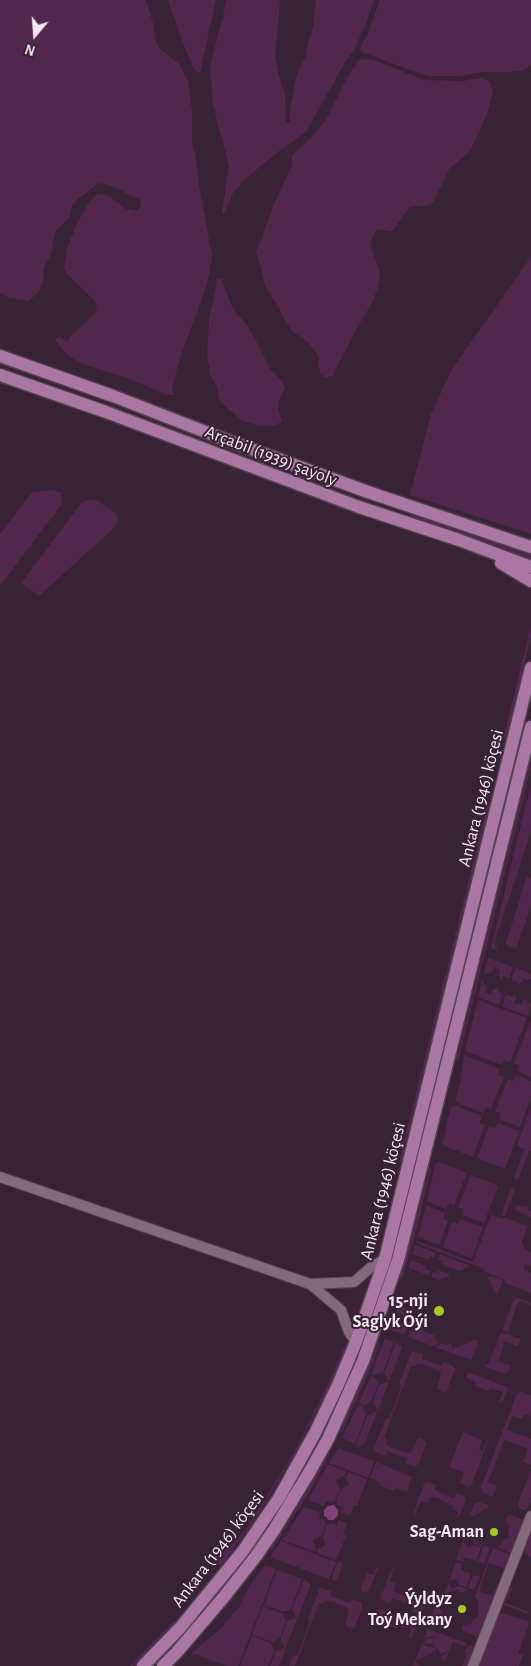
<!DOCTYPE html>
<meta charset="utf-8">
<style>
body{margin:0}
#map{position:relative;width:531px;height:1666px;overflow:hidden;background:#382235;font-family:"Alegreya Sans",sans-serif}
canvas{display:block}
.north{position:absolute;left:10px;top:10px;width:50px;height:50px;-webkit-text-stroke:4px #382235;paint-order:stroke;rotate:198deg;font-size:14px;font-weight:700;line-height:20px;text-align:center;color:#f7e8f4}
.north::after{content:'';display:block;margin:auto;width:18px;height:22px;background:#f7e8f4;clip-path:polygon(50% 0,100% 100%,50% 72%,0 100%)}
</style>
<div id="map">
<canvas width="531" height="1666"></canvas>
<div class="north">N</div>
</div>
<script>
const g = document.querySelector('canvas').getContext('2d');
g.lineJoin = 'round';
function paint(path, color) { g.fillStyle = color; g.fill(path, 'evenodd'); }
const shape = rows => new Path2D(rows.map(r => 'M' + r).join(''));
function strokePath(path, color, width, dash) { g.strokeStyle = color; g.lineWidth = width; g.lineCap = dash ? 'butt' : 'round'; g.setLineDash(dash || []); g.stroke(path); }
function write(font, color, halo, rows, align = 'center') {
  g.font = font + ' "Alegreya Sans",sans-serif'; g.lineWidth = 4; g.setLineDash([]); g.textBaseline = 'middle'; g.strokeStyle = halo; g.fillStyle = color; for (const [text, x, y, turn = 0] of rows) {
    g.save(); g.translate(x, y); g.rotate((+turn || 0) * Math.PI / 180); g.textAlign = isNaN(turn) ? turn : align; if (halo) g.strokeText(text, 0, 0); g.fillText(text, 0, 0); g.restore();
  }
}
paint(shape([
 [0,0,146,0,153,23,156,42,160,49,179,64,188,81,192,111,192,142,195,152,199,186,212,255,209,276,203,296,181,355,172,387,174,395,167,395,128,378,95,368,75,360,63,351,55,339,60,336,67,342,72,335,93,315,97,308,93,299,67,274,64,268,68,246,77,223,90,201,96,195,103,194,113,199,126,209,137,211,141,205,140,200,112,186,100,183,90,189,86,194,78,198,73,204,68,219,55,232,51,254,44,267,43,283,39,291,29,301,9,298,0,293],
 [168,0,216,0,200,73,195,71,186,51],
 [227,0,280,0,275,58,278,73,285,93,286,123,290,122,290,110,297,74,306,56,308,42,314,24,314,13,316,0,374,0,367,21,354,50,344,64,306,132,279,151,246,178,233,193,224,214,222,213,229,166,213,105,210,66],
 [380,0,531,0,531,65,524,70,510,72,484,72,462,76,430,76,413,71,362,52,360,49,368,33],
 [359,59,374,60,424,80,464,81,482,77,490,82,493,92,487,114,474,143,468,153,449,169,434,201,429,205,409,207,393,231,388,231,381,229,377,230,373,235,370,245,380,272,379,284,373,301,357,328,332,376,325,378,320,374,318,355,308,342,293,332,287,324,281,312,265,286,260,264,256,253,275,202,292,165,292,155,313,136,325,121,346,80],
 [531,257,531,534,410,495,431,414,452,369],
 [217,279,221,279,233,309,247,325,253,335,270,369,283,382,285,388,278,403,278,411,282,420,277,425,260,426,243,421,220,402,217,386,211,377,207,356,209,320],
 [52,490,61,493,62,504,0,586,0,534,32,492],
 [91,499,98,501,116,514,118,519,114,528,39,596,22,583,24,579,82,502],
 [411,512,531,553,531,559,410,517],
 [531,626,531,637,506,739,503,739],
 [531,760,531,767,458,1061,456,1061],
 [531,785,531,831,518,872,510,869],
 [488,802,490,803,401,1162,399,1162],
 [510,870,518,872,496,937,495,945,498,951,491,948],
 [527,876,531,878,531,907,516,949,507,946,506,943],
 [488,958,513,967,509,978,503,976,501,980,499,975,500,970,494,967,492,972,484,975],
 [516,968,531,974,531,979,528,980,523,979,521,983,517,985,518,982,512,980],
 [482,980,486,987,485,992,491,994,493,990,499,987,497,991,503,994,499,1005,478,997],
 [514,993,516,998,514,1003,521,1005,523,1001,528,998,526,1002,531,1004,528,1016,502,1006,506,995,512,997],
 [478,1000,527,1018,510,1062,504,1060,502,1065,465,1051],
 [531,1020,531,1077,517,1071,519,1066,514,1063],
 [464,1055,500,1069,498,1075,504,1077,491,1109,486,1107,483,1113,455,1102,461,1081],
 [516,1075,531,1081,531,1098,520,1127,499,1119,501,1113,495,1111,508,1079,513,1081],
 [453,1105,482,1116,480,1122,485,1125,473,1157,442,1145,449,1114],
 [531,1107,531,1151,529,1151,518,1180,514,1178,525,1149,517,1146],
 [498,1123,519,1131,505,1169,477,1158,489,1126,495,1128],
 [439,1162,467,1173,454,1205,449,1203,446,1209,427,1201,436,1163],
 [430,1166,431,1167,418,1223,402,1280,400,1279],
 [471,1175,498,1186,484,1223,462,1215,464,1209,458,1207],
 [511,1188,515,1189,505,1216,501,1215],
 [426,1205,445,1213,443,1218,448,1221,439,1245,418,1237],
 [517,1205,522,1207,526,1206,528,1210,531,1211,531,1217,515,1210],
 [491,1215,502,1219,506,1218,527,1226,522,1242,525,1249,531,1252,531,1266,525,1264,523,1269,531,1273,531,1293,505,1283,505,1280,484,1271,485,1269,416,1243,417,1241,473,1262],
 [460,1219,483,1227,472,1258,443,1247,452,1222,458,1224],
 [415,1245,436,1253,434,1258,430,1256,429,1260,413,1254],
 [440,1254,470,1266,459,1271,441,1264,442,1261,438,1259],
 [411,1260,426,1266,425,1269,430,1271,428,1275,409,1268],
 [438,1270,449,1274,449,1276,440,1280,431,1277,433,1272,437,1273],
 [491,1276,503,1280,497,1296,488,1277],
 [510,1296,530,1302,531,1305,520,1301,517,1304,508,1332,502,1330,514,1299],
 [398,1305,413,1311,411,1316,407,1315,406,1317,395,1313],
 [392,1320,404,1324,403,1327,407,1329,404,1335,391,1330,389,1328],
 [416,1328,434,1335,438,1344,433,1346,408,1337,410,1330,414,1331],
 [501,1332,520,1339,520,1340,518,1346,505,1341,498,1361,511,1366,508,1372,505,1374,486,1367,483,1363,488,1365],
 [348,1338,349,1338,329,1387,295,1453,257,1516,221,1566,215,1560,245,1531,294,1452,327,1386],
 [385,1339,394,1342,383,1372,375,1375,371,1374],
 [476,1339,478,1343,471,1360,435,1347,443,1343,445,1346,450,1343,453,1349],
 [379,1343,380,1344,374,1360,342,1432,340,1431],
 [396,1343,400,1345,402,1348,389,1381,384,1373],
 [412,1351,423,1354,422,1359,442,1366,444,1362,452,1365,455,1369,446,1393,437,1389,441,1373,438,1370,422,1364,417,1364,415,1367,411,1366,384,1438,388,1440,386,1444,390,1447,406,1453,411,1453,418,1438,427,1442,419,1463,415,1467,405,1463,407,1458,387,1451,385,1455,377,1453,374,1448,385,1420,390,1417,401,1386,400,1381],
 [468,1372,507,1387,508,1390,503,1401,499,1402,503,1392,491,1388,489,1391,474,1386,476,1382,466,1378],
 [371,1376,375,1377,378,1384,371,1402,364,1405,359,1403],
 [387,1382,389,1382,378,1411,373,1402,379,1385],
 [521,1391,531,1395,531,1416,525,1414,521,1419,512,1416,507,1430,531,1439,531,1465,523,1462,528,1449,504,1440,488,1482,497,1486,493,1497,482,1492,481,1487,517,1394],
 [358,1405,363,1407,366,1414,355,1444,342,1438],
 [375,1412,377,1412,365,1443,361,1446,356,1445,368,1415],
 [463,1432,482,1440,479,1449,482,1451,487,1440,488,1441,472,1484,468,1487,460,1483,463,1472,449,1467],
 [338,1448,374,1461,368,1478,329,1463],
 [330,1452,331,1452,311,1489,271,1551,270,1550,298,1506],
 [376,1462,412,1477,407,1492,395,1488,394,1491,379,1485,380,1482,370,1478],
 [328,1464,346,1471,344,1476,336,1480,340,1489,335,1501,331,1502,326,1501,324,1506,308,1500],
 [531,1470,531,1501,527,1509,523,1510,519,1508,518,1503],
 [348,1472,367,1479,357,1506,354,1505,350,1516,341,1512,343,1507,338,1505,336,1501,341,1489,349,1485,346,1477],
 [427,1482,436,1485,434,1490,454,1498,457,1493,465,1496,466,1500,458,1519,456,1518,458,1512,452,1509,453,1506,437,1498,430,1497,427,1503,421,1501,415,1515,414,1512,424,1484],
 [479,1502,490,1506,473,1517,470,1515,474,1504],
 [304,1507,321,1513,319,1518,324,1520,326,1524,321,1536,313,1540,316,1549,315,1552,282,1540],
 [509,1514,524,1520,511,1553,497,1547,502,1545,504,1540,508,1538,509,1525,506,1520],
 [338,1520,347,1523,343,1534,346,1536,336,1560,317,1553,318,1549,326,1545,323,1537,327,1525,331,1523,337,1525],
 [466,1526,469,1527,476,1542,482,1545,482,1546,475,1544,472,1538,464,1540,462,1536],
 [531,1529,531,1557,525,1554,524,1549],
 [281,1541,336,1562,329,1579,270,1557],
 [463,1541,468,1548,474,1545,481,1547,476,1561,465,1557,463,1562,456,1560],
 [484,1545,490,1548,484,1564,478,1562],
 [493,1548,510,1555,505,1569,489,1563,479,1591,492,1596,498,1583,499,1583,479,1635,476,1636,461,1630,463,1624,467,1625,472,1623,473,1619,478,1617,479,1612,478,1608,479,1604,475,1596],
 [338,1561,343,1563,337,1580,335,1581,331,1580],
 [456,1562,462,1564,461,1570,471,1574,466,1587,459,1585,456,1578,449,1581],
 [265,1565,276,1569,238,1666,226,1666,192,1653,219,1630,240,1606,249,1586],
 [394,1567,390,1581,396,1584,394,1591,410,1599,411,1597,418,1600,419,1597,425,1599,427,1592,430,1593,421,1614,411,1612,413,1606,393,1598,390,1604,382,1600,381,1596,392,1569],
 [376,1568,378,1569,369,1591,366,1593,363,1592,361,1589,367,1573,374,1575],
 [277,1570,302,1579,291,1609,283,1612,264,1605],
 [473,1575,479,1577,474,1590,468,1588],
 [304,1580,309,1582,310,1586,298,1618,296,1617,292,1609],
 [448,1582,452,1589,459,1586,467,1589,467,1590,461,1593,457,1589,444,1594],
 [509,1587,513,1588,505,1603,528,1611,527,1614,504,1605],
 [320,1588,332,1591,330,1596,350,1603,352,1599,362,1603,362,1608,354,1629,345,1626,349,1610,346,1607,330,1601,325,1601,323,1604,319,1603,295,1666,289,1666,293,1656,298,1654,309,1623,308,1618],
 [435,1605,440,1607,445,1619,452,1621,450,1626,431,1618],
 [263,1606,283,1614,286,1621,279,1639,272,1642,252,1634],
 [380,1609,414,1623,416,1627,411,1640,408,1638,411,1629,399,1625,397,1629,383,1623,384,1619,374,1615,376,1610],
 [502,1613,530,1622,518,1653,522,1655,523,1653,524,1653,519,1666,478,1666,498,1615],
 [295,1618,297,1619,286,1647,284,1646,281,1639,287,1621],
 [174,1621,175,1622,156,1642,133,1666,130,1666],
 [428,1629,466,1643,466,1646,470,1647,471,1645,473,1646,474,1648,467,1666,462,1666,467,1653,465,1652,467,1647,453,1642,444,1663,441,1655,446,1654,448,1651,441,1654,436,1648,436,1651,416,1660,419,1666,413,1666,423,1641,425,1646,436,1648,433,1644,424,1643,427,1639,439,1637,432,1636,424,1638],
 [252,1636,271,1643,274,1651,268,1666,240,1666],
 [283,1648,286,1649,279,1666,270,1666,276,1651]
]), '#51284c');
paint(shape([
 [334,1505,338,1510,338,1515,334,1520,328,1520,327,1517,324,1516,324,1510,328,1506]
]), '#7f4177');
const minor = shape([
 [0,1177,310,1284,341,1310,349,1332,356,1342],
 [310,1284,354,1282,370,1268,385,1259],
 [473,1666,531,1516]
]);
const major = shape([
 [0,356,113,396,216,436,365,491,531,547],
 [0,375,106,412,359,507,459,540,531,567],
 [501,563,531,581],
 [143,1666,180,1628,243,1551,279,1498,315,1433,338,1385,356,1342,385,1259,531,668],
 [163,1666,177,1652,223,1598,256,1556,274,1530,310,1471,328,1439,363,1361,398,1260,531,727]
]);
strokePath(minor, '#534050', 12);
strokePath(major, '#534050', 15);
strokePath(minor, '#846a7f', 10);
strokePath(major, '#a977a1', 12);
for (const [x, y, r, color] of [
 [439,1311,6,"#a4c824"],
 [494,1532,5,"#a4c824"],
 [462,1609,5,"#a4c824"]
]) { const dot = new Path2D(); dot.arc(x, y, r, 0, 2 * Math.PI); g.fillStyle = color; g.fill(dot); strokePath(dot, '#382235', 2); }
write('18px', '#f7e8f4', '#382235', [
 ["Arçabil (1939) şaýoly",271,456,21],
 ["Ankara (1946) köçesi",481,798,-76],
 ["Ankara (1946) köçesi",383,1191,-76],
 ["Ankara (1946) köçesi",218,1549,-53]
]);
write('bold 18px', '#f7e8f4', '#382235', [
 ["15-nji",428,1301],
 ["Saglyk Öýi",428,1322],
 ["Sag-Aman",484,1532],
 ["Ýyldyz",452,1599],
 ["Toý Mekany",452,1620]
], 'right');
</script>
